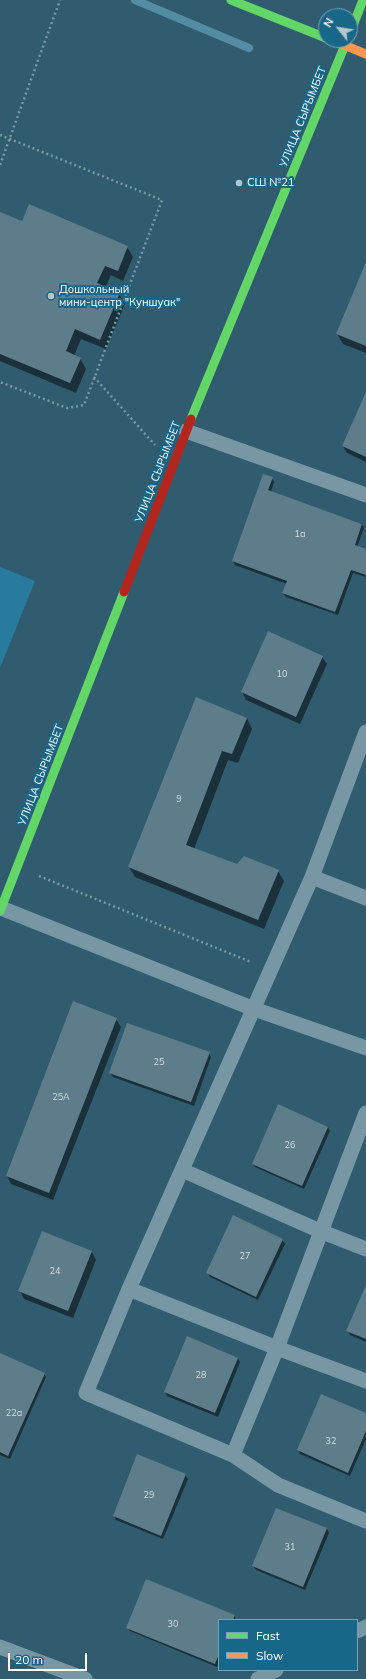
<!DOCTYPE html>
<meta charset="utf-8">
<style>
body{margin:0}
#map{position:relative;width:366px;height:1679px;overflow:hidden;background:#315c6f;font-family:Mulish,sans-serif}
canvas{display:block}
.legend{position:absolute;left:218px;top:1619px;width:140px;height:52px;box-sizing:border-box;background:#186688;border:1px solid #74a3b8;margin:0;padding:5px 7px;list-style:none;font-size:12px;color:#fff}
.legend li{display:flex;align-items:center;gap:8px;height:20px}
.legend b{width:20px;border:1px solid #74a3b8}
.north{position:absolute;left:318px;top:8px;width:40px;height:40px;box-sizing:border-box;background:#186688;border:1px solid #74a3b8;border-radius:50%;rotate:300deg;font-size:11px;font-weight:700;line-height:16px;text-align:center;color:#fff}
.north::after{content:'';display:block;margin:auto;width:14px;height:18px;background:#b7c6cd;clip-path:polygon(50% 0,100% 100%,50% 72%,0 100%)}
.scale{position:absolute;left:8px;top:1653px;width:79px;height:18px;box-sizing:border-box;border:2px solid #fff;border-top:0;padding-left:5px;font-size:12px;line-height:14px;white-space:nowrap;color:#fff;-webkit-text-stroke:3px #186688;paint-order:stroke}
</style>
<div id="map">
<canvas width="366" height="1679"></canvas>
<ul class="legend">
<li><b style="height:5px;background:#63d668"></b>Fast</li>
<li><b style="height:5px;background:#ff974d"></b>Slow</li>
</ul>
<div class="north">N</div>
<div class="scale">20 m</div>
</div>
<script>
const g = document.querySelector('canvas').getContext('2d');
g.lineJoin = 'round';
function paint(path, color) { g.fillStyle = color; g.fill(path, 'evenodd'); }
const shape = rows => new Path2D(rows.map(r => 'M' + r).join(''));
function strokePath(path, color, width, dash) { g.strokeStyle = color; g.lineWidth = width; g.lineCap = dash ? 'butt' : 'round'; g.setLineDash(dash || []); g.stroke(path); }
function write(font, color, halo, rows, align = 'center') {
  g.font = font + ' Mulish,sans-serif'; g.lineWidth = 4; g.setLineDash([]); g.textBaseline = 'middle'; g.strokeStyle = halo; g.fillStyle = color; for (const [text, x, y, turn = 0] of rows) {
    g.save(); g.translate(x, y); g.rotate((+turn || 0) * Math.PI / 180); g.textAlign = isNaN(turn) ? turn : align; if (halo) g.strokeText(text, 0, 0); g.fillText(text, 0, 0); g.restore();
  }
}
paint(shape([
 [0,567,35,581,0,668]
]), '#297b9e');
paint(shape([
 [0,213,23,222,127,247,133,257,123,281,111,275,105,288,119,294,125,304,106,349,81,339,74,356,80,358,86,369,76,393,0,361],
 [366,265,366,353,343,344,337,334],
 [366,395,366,462,347,453,343,446],
 [272,478,274,482,271,492,362,524,364,528,357,547,366,550,366,577,353,573,338,615,286,597,283,593,287,584,235,565,233,561],
 [322,657,327,664,300,724,246,700,242,692],
 [247,718,252,729,238,763,228,760,194,849,237,866,278,871,284,881,264,929,135,877,129,867],
 [116,1019,121,1027,53,1200,11,1184,7,1176],
 [209,1053,211,1057,194,1106,113,1077,110,1073],
 [328,1127,330,1131,304,1189,255,1167,253,1164],
 [282,1240,285,1244,258,1300,210,1277,208,1273],
 [92,1252,96,1260,73,1318,24,1299,20,1291],
 [366,1287,366,1342,350,1335,348,1331],
 [0,1354,44,1374,46,1377,10,1459,0,1455],
 [238,1359,240,1362,218,1417,167,1396,165,1392],
 [322,1395,366,1415,366,1439,350,1476,300,1454,298,1450],
 [185,1475,188,1479,163,1539,116,1520,114,1516],
 [277,1509,327,1529,329,1533,305,1590,256,1570,253,1566],
 [234,1615,236,1620,219,1620,219,1663,217,1667,130,1631,127,1627]
]), '#0007');
strokePath(shape([
 [135,0,249,48]
]), '#548ca4', 8);
paint(shape([
 [29,204,128,246,118,271,105,266,97,283,120,293,100,340,75,329,66,351,81,358,70,383,0,354,0,212,22,221],
 [366,262,366,346,336,334],
 [366,392,366,457,342,446],
 [263,474,273,477,268,490,362,524,355,545,366,549,366,575,351,570,335,612,282,593,287,581,232,561],
 [268,631,323,656,296,717,241,692],
 [196,697,247,718,232,754,222,751,186,845,237,864,244,856,279,870,258,920,128,867],
 [73,1001,117,1018,49,1193,6,1176],
 [127,1023,210,1052,191,1102,109,1073],
 [278,1104,328,1127,302,1186,252,1164],
 [233,1215,283,1239,256,1297,206,1273],
 [42,1231,92,1251,68,1311,18,1291],
 [366,1285,366,1339,346,1331],
 [187,1336,238,1358,215,1413,164,1392],
 [0,1353,45,1373,8,1456,0,1452],
 [321,1394,366,1413,366,1431,348,1473,297,1450],
 [137,1454,186,1474,161,1536,113,1516],
 [276,1508,327,1528,303,1587,252,1566],
 [146,1579,235,1615,233,1620,219,1620,219,1654,215,1664,126,1628]
]), '#5d7d8a');
strokePath(shape([
 [0,135,162,200,84,405,67,408,0,382],
 [0,165,60,0],
 [94,377,155,445],
 [39,876,251,962]
]), '#7897a4', 2.5, [2, 3]);
strokePath(shape([
 [186,431,366,495],
 [366,732,312,877,129,1289,86,1393,233,1455,278,1485,366,1521],
 [312,877,366,898],
 [1,908,254,1009,366,1048],
 [182,1170,320,1231,366,1249],
 [129,1289,277,1348,366,1381],
 [233,1455,277,1348,366,1113],
 [357,1631,366,1627],
 [0,1647,85,1679],
 [258,1679,276,1670]
]), '#7897a4', 15);
strokePath(shape([
 [231,0,326,38],
 [350,33,363,0],
 [191,419,345,45],
 [0,911,124,592]
]), '#63d668', 9);
strokePath(shape([
 [332,40,366,54]
]), '#ff974d', 9);
strokePath(shape([
 [124,592,191,419]
]), '#b3261e', 9);
for (const [x, y, r, color] of [
 [239,183,4,"#b7c6cd"],
 [51,296,4,"#b7c6cd"]
]) { const dot = new Path2D(); dot.arc(x, y, r, 0, 2 * Math.PI); g.fillStyle = color; g.fill(dot); strokePath(dot, '#186688', 1.5); }
write('9px', '#d6dee2', null, [
 ["1а",300,534],
 ["10",282,674],
 ["9",179,799],
 ["25",159,1062],
 ["25А",61,1097],
 ["26",290,1145],
 ["27",245,1256],
 ["24",55,1271],
 ["28",201,1375],
 ["22а",14,1413],
 ["32",331,1441],
 ["29",149,1495],
 ["31",290,1547],
 ["30",173,1624]
]);
write('11px', '#fff', '#186688', [
 ["УЛИЦА СЫРЫМБЕТ",303,117,-68],
 ["УЛИЦА СЫРЫМБЕТ",158,472,-69],
 ["УЛИЦА СЫРЫМБЕТ",41,775,-69]
]);
write('11px', '#fff', '#186688', [
 ["СШ №21",247,183],
 ["Дошкольный",59,290],
 ["мини-центр \"Куншуак\"",59,303]
], 'left');
</script>
